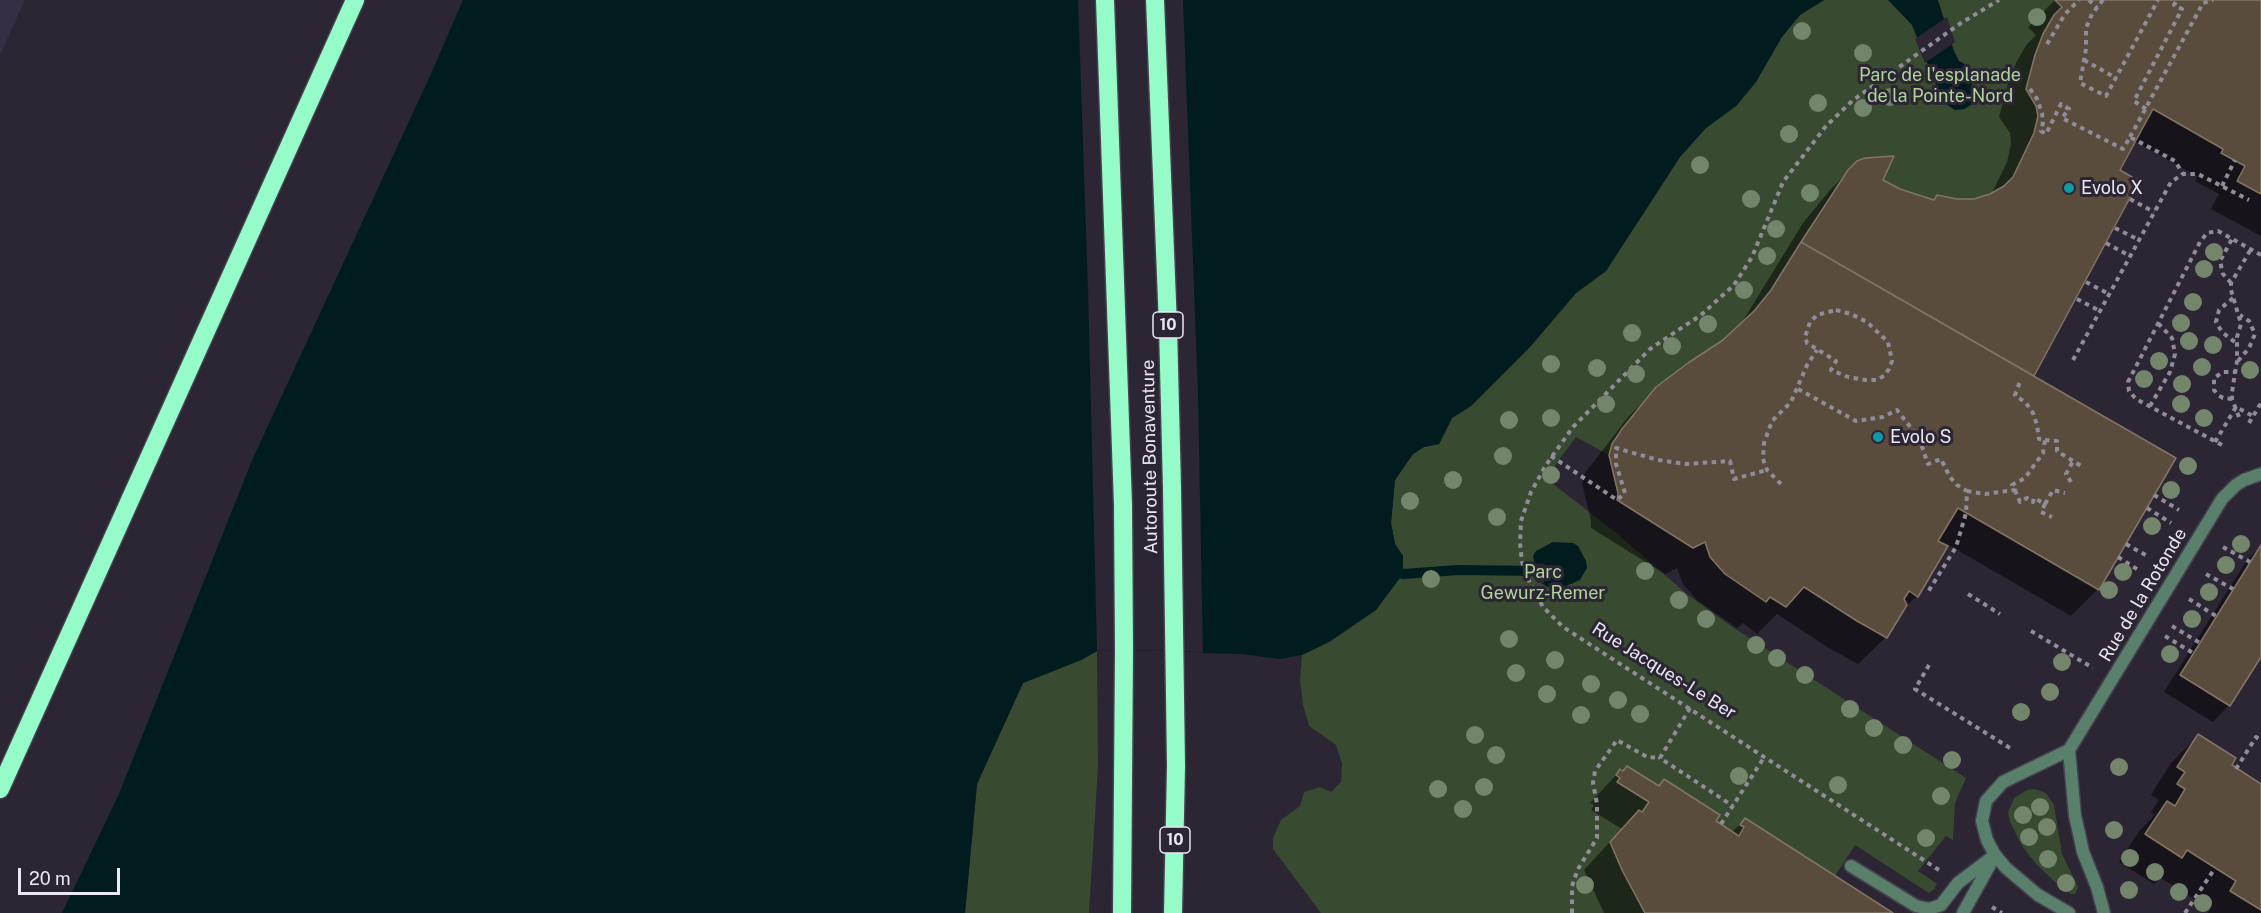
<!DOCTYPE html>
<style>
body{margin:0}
#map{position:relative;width:2261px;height:913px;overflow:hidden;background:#2b2534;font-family:"Public Sans",sans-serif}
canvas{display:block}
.scale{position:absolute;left:18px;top:868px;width:102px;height:27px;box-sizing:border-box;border:3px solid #ece8f3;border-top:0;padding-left:8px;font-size:18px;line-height:21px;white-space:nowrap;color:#ece8f3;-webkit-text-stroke:4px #2b2534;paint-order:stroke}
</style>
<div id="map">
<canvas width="2261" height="913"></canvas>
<div class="scale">20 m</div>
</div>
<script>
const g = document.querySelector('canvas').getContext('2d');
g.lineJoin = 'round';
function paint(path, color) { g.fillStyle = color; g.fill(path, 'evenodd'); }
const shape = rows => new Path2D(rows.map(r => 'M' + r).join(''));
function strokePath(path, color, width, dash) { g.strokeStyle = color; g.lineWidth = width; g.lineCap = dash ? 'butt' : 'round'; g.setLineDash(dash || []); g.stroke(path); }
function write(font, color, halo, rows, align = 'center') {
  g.font = font + ' "Public Sans",sans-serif'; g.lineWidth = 6; g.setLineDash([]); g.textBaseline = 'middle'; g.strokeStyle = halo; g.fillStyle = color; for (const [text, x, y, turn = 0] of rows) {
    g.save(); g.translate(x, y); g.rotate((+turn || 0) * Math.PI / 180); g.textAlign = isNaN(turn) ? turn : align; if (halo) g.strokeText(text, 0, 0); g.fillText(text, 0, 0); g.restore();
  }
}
paint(shape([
 [0,0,25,0,0,55]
]), '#362e43');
paint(shape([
 [1824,0,2055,0,2062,7,2054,15,2043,34,2035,55,2026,89,2036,106,2038,116,2034,133,2013,177,2004,186,1990,194,1974,199,1957,199,1937,195,1934,200,1900,189,1883,180,1893,157,1865,158,1857,161,1830,194,1771,290,1755,310,1723,340,1688,363,1656,387,1622,429,1612,444,1609,455,1576,437,1558,461,1548,480,1615,532,1688,595,1731,626,1966,778,1955,803,1953,840,1946,836,1918,871,1937,884,1934,889,1929,893,1855,845,1835,876,1745,818,1740,825,1744,827,1739,836,1716,821,1720,814,1664,779,1659,786,1627,766,1623,771,1620,769,1620,778,1617,782,1649,802,1642,812,1639,810,1622,870,1645,913,1321,913,1273,849,1273,838,1281,820,1300,806,1304,792,1320,787,1331,792,1341,782,1342,763,1336,745,1309,726,1303,705,1300,680,1302,655,1329,642,1376,610,1403,556,1395,544,1391,523,1395,480,1413,454,1424,447,1439,444,1452,418,1471,406,1530,347,1576,293,1606,271,1680,157,1706,128,1736,106,1756,82,1781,37,1800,15],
 [1097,651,1098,768,1089,913,965,913,977,784,1023,683,1081,660],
 [2035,789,2046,793,2054,805,2062,854,2078,887,2075,894,2071,894,2057,884,2036,864,2022,846,2010,822,2008,812,2014,798,2027,790]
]), '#384a2f');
paint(shape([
 [463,0,1824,0,1800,15,1782,37,1756,82,1736,106,1706,128,1680,157,1606,271,1576,293,1530,347,1471,406,1452,418,1439,444,1424,447,1413,454,1395,480,1391,523,1395,544,1403,556,1403,574,1376,610,1329,642,1302,655,1280,659,1241,654,1203,653,1175,650,1097,651,1081,660,1023,683,977,784,965,913,62,913,119,794,253,458,430,76],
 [1888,0,1938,0,1954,51,1959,61,1965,64,1974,90,1976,99,1971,105,1964,109,1955,110,1947,105,1941,98,1912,25],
 [1553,542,1573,543,1578,546,1586,561,1587,568,1580,580,1564,587,1548,587,1541,583,1536,571,1533,556,1536,551]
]), '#001c1f');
paint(shape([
 [1078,0,1183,0,1198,393,1203,653,1175,650,1097,651,1088,290],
 [1947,17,1955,42,1925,63,1915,39],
 [1531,563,1545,564,1544,583,1537,583]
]), '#2b2534');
paint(shape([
 [2055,0,2261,0,2261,236,2211,209,2219,194,2195,181,2197,176,2134,141,2118,171,2137,181,2032,376,2098,589,2071,616,1947,544,1917,596,1902,610,1886,637,1858,664,1829,648,1777,614,1757,634,1743,623,1737,628,1698,601,1683,584,1677,568,1665,574,1591,528,1591,521,1582,483,1585,473,1629,416,1657,388,1732,334,1744,319,1803,223,1830,190,1857,163,1881,180,1900,191,1933,201,1975,200,1991,195,2007,162,2011,144,2010,133,1999,117,2008,84,2016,63,2027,44,2036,35,2028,27],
 [2261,546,2261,655,2229,705,2213,722,2164,692,2247,560],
 [2198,736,2230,766,2261,786,2261,913,2208,913,2210,909,2161,878,2154,884,2119,862,2140,830,2155,815,2151,812,2159,800,2151,795,2171,763],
 [1620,771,1658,787,1664,781,1731,833,1745,819,1890,913,1604,913,1584,870,1622,829,1591,810,1594,805,1590,803]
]), '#0007');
strokePath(shape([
 [1403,574,1458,570,1536,571]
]), '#001c1f', 10);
const building = shape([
 [2055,0,2261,0,2261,194,2237,181,2245,166,2221,153,2223,149,2153,109,2120,170,2139,181,2034,376,1801,242,1848,170,1857,161,1865,158,1894,156,1883,180,1900,189,1934,200,1937,195,1957,199,1974,199,1990,194,2004,186,2013,177,2034,133,2038,116,2036,106,2026,89,2035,55,2043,34,2054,15,2062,7,2055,0],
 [1801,242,2176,458,2099,590,1958,508,1938,541,1948,546,1918,597,1909,591,1904,599,1907,605,1887,638,1857,621,1804,587,1786,607,1770,597,1766,602,1725,574,1710,557,1705,542,1693,548,1617,500,1618,493,1609,455,1612,444,1622,429,1656,387,1688,363,1723,340,1755,310,1771,290,1801,242],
 [2261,545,2261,657,2230,706,2180,675,2261,545],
 [2198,734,2236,758,2232,765,2261,784,2261,910,2230,891,2236,881,2187,850,2182,858,2145,834,2167,801,2175,806,2185,789,2177,784,2185,772,2177,767,2198,734],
 [1627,766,1659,786,1664,779,1720,815,1716,821,1739,836,1744,827,1740,825,1745,818,1893,913,1645,913,1622,870,1610,842,1639,810,1642,812,1649,802,1617,782,1620,778,1616,775,1620,769,1623,771,1627,766]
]);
paint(building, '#594c3d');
strokePath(building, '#837565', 1.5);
const lane = shape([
 [1851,866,1916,906,1929,909,1941,905,1958,883,1995,855],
 [1963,913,1993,859]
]);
const street = shape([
 [2069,750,2222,499,2236,485,2244,480,2261,474],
 [2069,750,2075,816,2079,833,2083,852,2097,887,2104,913],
 [2069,913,2038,895,2006,868,1995,855,1987,840,1982,821,1986,801,2003,782,2069,750]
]);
const highway = shape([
 [1105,0,1123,505,1124,650,1122,913],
 [1155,0,1168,326,1172,488,1176,766,1173,913],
 [0,789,355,0]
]);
strokePath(lane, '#46404f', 15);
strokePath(street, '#46404f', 15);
strokePath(highway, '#46404f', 21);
strokePath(shape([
 [2089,0,2097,8],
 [2103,0,2092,14,2086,28,2086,49,2080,83,2106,96,2158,0],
 [2047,44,2065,14,2079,0],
 [2084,60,2116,78],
 [2030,89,2037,99,2042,113,2043,122,2041,131,2046,134,2061,104,2069,109,2062,118,2123,149,2130,137,2175,161,2183,174],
 [2146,109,2134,101,2182,9,2174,5,2177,0],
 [2130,137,2203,3,2213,0],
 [2222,186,2235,160],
 [2130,199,2154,212],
 [2115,228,2139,240],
 [2106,243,2130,256],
 [2086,282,2109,294],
 [2231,283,2223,274,2220,261,2232,239],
 [2233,298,2219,310,2216,322,2222,332,2236,343],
 [2077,299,2100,311],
 [1836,310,1851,314,1867,322,1888,342,1892,361,1889,369,1884,376,1876,380,1866,380,1848,377,1831,370,1836,361,1807,343,1805,337,1810,322,1817,315,1836,310],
 [2073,360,2171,182,2183,174,2198,174,2249,200],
 [2238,361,2249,348,2255,334,2249,321,2240,315],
 [1798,389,1856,421,1883,417,1897,410,1919,438,1928,464,1941,459,1950,477,1957,485,1967,491,1966,513,1956,547,1928,592],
 [2232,399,2223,398,2218,395,2214,390,2214,378,2223,372,2236,372],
 [2150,406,2170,372,2175,354,2172,338,2158,323],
 [2239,417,2232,399,2232,392,2237,361,2237,337,2241,324,2231,290,2231,283,2251,249],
 [2249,423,2261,403],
 [2045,440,2057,441,2057,451,2081,466],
 [2215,442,2236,407,2253,416],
 [2222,445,2136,399,2129,391,2128,382,2200,242,2207,233,2218,231,2261,255],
 [1551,456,1617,500,1625,493,1616,464,1616,448,1658,460,1686,464,1730,461,1734,479,1767,470],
 [2071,482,2066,474,2073,461],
 [1781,484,1767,470,1763,459,1764,443,1772,421,1791,402,1807,365,1817,350],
 [2015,490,2020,502,2027,498,2033,502,2034,498,2045,504,2053,490,2065,493],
 [1967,491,1985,494,2015,490,2012,485,2025,478,2043,453,2045,440,2039,439,2037,425,2033,413,2026,403,2015,395,2021,379],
 [2154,495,2179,510],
 [2045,504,2041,512,2052,517],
 [2147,508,2171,523],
 [2126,544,2149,557],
 [2223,547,2250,562],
 [2118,557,2140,571],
 [2206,574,2233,589],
 [1968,594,2000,614],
 [2189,599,2216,616],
 [2172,626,2200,643],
 [2031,631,2093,668],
 [2165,636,2193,653],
 [1929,665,1915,689,2010,748],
 [1690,708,1660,758,1733,806],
 [2236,769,2256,737,2261,740],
 [1721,824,1765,756],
 [1939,870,1563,627,1543,607,1530,583,1522,562,1520,543,1521,521,1531,492,1546,465,1573,427,1650,349,1701,315,1734,285,1752,257,1783,182,1826,126,1852,101,1909,60,1961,23,1999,0],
 [1992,907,2002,913],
 [1572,913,1572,886,1578,869,1597,838,1597,804,1593,783,1595,771,1617,740,1647,757,1660,758],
 [2185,913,2215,868]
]), '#918c99', 4, [4.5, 4.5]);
strokePath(lane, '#59806b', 12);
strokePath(street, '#59806b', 12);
strokePath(highway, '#95fbc9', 18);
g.fillStyle = '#73866c';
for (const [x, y] of [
 [2037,17],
 [1802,31],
 [1863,53],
 [1890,97],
 [1818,103],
 [1863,108],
 [1789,134],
 [1700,165],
 [1810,193],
 [1751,199],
 [1776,229],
 [2214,252],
 [1767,256],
 [2204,269],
 [1744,290],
 [2193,302],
 [2181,323],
 [1708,324],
 [1632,333],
 [2189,341],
 [2213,345],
 [1672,346],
 [2159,361],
 [1551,364],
 [2202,367],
 [1597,368],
 [2250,370],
 [1636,374],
 [2144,379],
 [2182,384],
 [1606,404],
 [2181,404],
 [1551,418],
 [2204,418],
 [1509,420],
 [1503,456],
 [2188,466],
 [1551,475],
 [1453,480],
 [2171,490],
 [1410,501],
 [1497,517],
 [2152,526],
 [2241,544],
 [2226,565],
 [1645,571],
 [2123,572],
 [1431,579],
 [2109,590],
 [2209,592],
 [1679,600],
 [1706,619],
 [2192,619],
 [1509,639],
 [1756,645],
 [2170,654],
 [1777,658],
 [1555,660],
 [2062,662],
 [1516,673],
 [1805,675],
 [1591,684],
 [2050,692],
 [1547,694],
 [1618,700],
 [1850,709],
 [2021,712],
 [1640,714],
 [1581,715],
 [1874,728],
 [1475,735],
 [1903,745],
 [1496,755],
 [1952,760],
 [2119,767],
 [1739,776],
 [1838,785],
 [1484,787],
 [1438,789],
 [1941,796],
 [2040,807],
 [1463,809],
 [2023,815],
 [2047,827],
 [2114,830],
 [2029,837],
 [1926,838],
 [2130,858],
 [2048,859],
 [2155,872],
 [2066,883],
 [1585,885],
 [2129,890],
 [2179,892],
 [2203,903]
]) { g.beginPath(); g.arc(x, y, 9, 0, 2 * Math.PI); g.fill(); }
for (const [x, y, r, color] of [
 [2069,188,6,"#0f9aa8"],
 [1878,437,6,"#0f9aa8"]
]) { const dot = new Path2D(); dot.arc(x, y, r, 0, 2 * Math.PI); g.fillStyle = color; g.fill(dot); strokePath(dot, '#2b2534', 2); }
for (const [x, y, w] of [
 [1168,325,30],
 [1175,840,30]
]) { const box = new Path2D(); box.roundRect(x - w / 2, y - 13, w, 26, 4.5); g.fillStyle = '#2b2534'; g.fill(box); strokePath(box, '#ece8f3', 1.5); }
write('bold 16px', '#ece8f3', null, [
 ["10",1168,325],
 ["10",1175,840]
]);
write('18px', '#aed59a', '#2b2534', [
 ["Parc de l'esplanade",1940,75],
 ["de la Pointe-Nord",1940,96],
 ["Parc",1543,572],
 ["Gewurz-Remer",1543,593]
]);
write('18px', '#ece8f3', '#2b2534', [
 ["Evolo X",2081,188],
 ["Evolo S",1890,437]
], 'left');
write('18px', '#ece8f3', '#2b2534', [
 ["Autoroute Bonaventure",1150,457,-91],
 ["Rue de la Rotonde",2143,595,-59],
 ["Rue Jacques-Le Ber",1664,671,32]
]);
</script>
